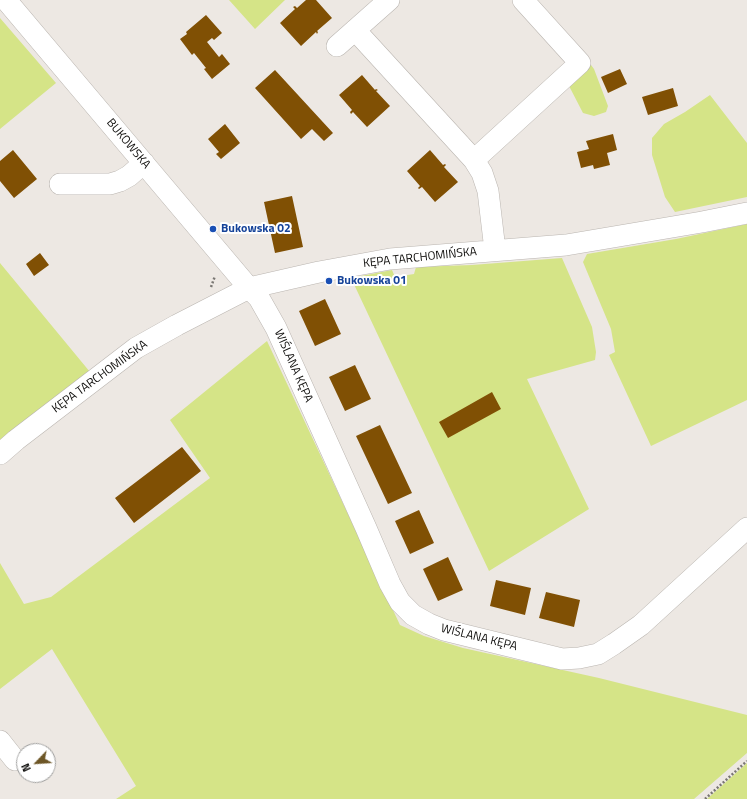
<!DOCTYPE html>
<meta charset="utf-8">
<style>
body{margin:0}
#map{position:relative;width:747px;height:799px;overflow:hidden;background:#ede8e3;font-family:"Titillium Web",sans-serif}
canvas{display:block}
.north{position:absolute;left:16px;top:743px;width:40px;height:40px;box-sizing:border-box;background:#fff;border:1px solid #9f9f9e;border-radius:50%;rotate:245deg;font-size:11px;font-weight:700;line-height:16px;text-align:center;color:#0f0e0c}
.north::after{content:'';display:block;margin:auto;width:14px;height:18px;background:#6d5626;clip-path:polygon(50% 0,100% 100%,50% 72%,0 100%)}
</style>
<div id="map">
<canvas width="747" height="799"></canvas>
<div class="north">N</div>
</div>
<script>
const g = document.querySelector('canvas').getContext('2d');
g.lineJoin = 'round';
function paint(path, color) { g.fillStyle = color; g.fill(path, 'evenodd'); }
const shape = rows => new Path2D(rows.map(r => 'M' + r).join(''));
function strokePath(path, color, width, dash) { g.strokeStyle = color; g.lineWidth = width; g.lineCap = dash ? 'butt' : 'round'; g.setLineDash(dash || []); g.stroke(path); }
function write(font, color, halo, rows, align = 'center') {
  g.font = font + ' "Titillium Web",sans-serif'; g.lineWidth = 4; g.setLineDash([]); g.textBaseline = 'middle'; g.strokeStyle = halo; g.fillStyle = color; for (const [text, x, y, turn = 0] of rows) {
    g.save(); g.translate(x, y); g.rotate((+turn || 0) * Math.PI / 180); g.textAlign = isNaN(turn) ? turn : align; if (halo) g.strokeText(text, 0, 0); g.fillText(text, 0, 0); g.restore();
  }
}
paint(shape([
 [229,0,285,0,255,29],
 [0,18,56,83,0,129],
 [591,65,594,69,608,106,606,112,594,116,583,113,568,84],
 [710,95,747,143,747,197,675,212,665,197,652,155,652,138,664,124,685,112],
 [747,224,747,400,651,446,609,355,615,352,611,329,583,262,587,254,676,239],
 [562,258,592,327,596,352,595,360,527,379,589,509,489,571,351,278,392,270,395,277,414,274,416,267,472,265],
 [0,263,90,372,0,445],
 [267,341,400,625,424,636,463,648,599,678,747,715,747,753,694,799,116,799,136,786,52,649,0,689,0,563,24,604,51,597,210,478,170,420],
 [747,763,747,799,707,799]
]), '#d5e487');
paint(shape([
 [306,0,316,0,332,18,317,31,318,32,317,34,316,32,301,46,280,23,295,9,293,7,295,6,297,8],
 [206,15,222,33,214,40,212,38,207,42,219,57,222,54,230,64,212,79,204,69,206,68,194,53,192,55,180,39,187,34,186,32],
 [620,69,627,84,608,93,601,77],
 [275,70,333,133,324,141,312,129,301,139,255,88],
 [362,75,375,90,376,89,378,90,376,91,390,106,367,127,353,112,351,114,350,112,352,110,339,95],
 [673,88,678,106,648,115,642,97],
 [225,124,240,143,221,159,216,154,219,152,208,139],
 [613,134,617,150,607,153,610,165,594,169,593,165,581,168,577,152,589,149,586,141],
 [13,150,37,179,14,198,0,181,0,161],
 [430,150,443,165,445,164,446,165,444,167,458,182,435,202,422,187,419,189,418,188,420,186,407,171],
 [292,196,303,247,275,253,264,202],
 [40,253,49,265,34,276,26,264],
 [325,299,341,334,315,346,299,311],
 [355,365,371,399,345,411,329,377],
 [492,392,501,409,448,438,439,422],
 [380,425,412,493,388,504,356,436],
 [182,447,201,471,134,523,115,498],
 [419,510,434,543,410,554,395,521],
 [448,557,463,590,438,601,423,569],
 [496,580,531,588,525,615,490,606],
 [546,592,580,600,574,627,539,618]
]), '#805004');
const minor = shape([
 [6,0,249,288,259,298,276,328,366,528,390,584,400,602,413,615,429,624,444,630,562,659,579,658,598,654,614,644,641,625,747,528],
 [355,30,474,160,482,173,488,191,495,250],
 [337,46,389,0],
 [474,160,580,63,523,0],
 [60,184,110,184,120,181,129,176,144,163],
 [0,454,16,440,136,348,177,325,249,288,319,272,390,259,566,245,702,222,747,213],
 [0,741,15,760]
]);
strokePath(minor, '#bab5b0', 22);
strokePath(shape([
 [211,287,215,276],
 [705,799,747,761]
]), '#797672', 2.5, [2, 2]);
strokePath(minor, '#fff', 21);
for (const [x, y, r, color] of [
 [213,229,4,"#1a4fb4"],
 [329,281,4,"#1a4fb4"]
]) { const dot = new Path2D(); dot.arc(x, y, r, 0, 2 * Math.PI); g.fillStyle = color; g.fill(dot); strokePath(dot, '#fff', 1.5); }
write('12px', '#0f0e0c', '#fff', [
 ["BUKOWSKA",128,144,50],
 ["KĘPA TARCHOMIŃSKA",420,258,-6],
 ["WIŚLANA KĘPA",293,366,66],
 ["KĘPA TARCHOMIŃSKA",100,377,-36],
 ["WIŚLANA KĘPA",479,638,14]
]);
write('bold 12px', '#164399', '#fff', [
 ["Bukowska 02",221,229],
 ["Bukowska 01",337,281]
], 'left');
</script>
